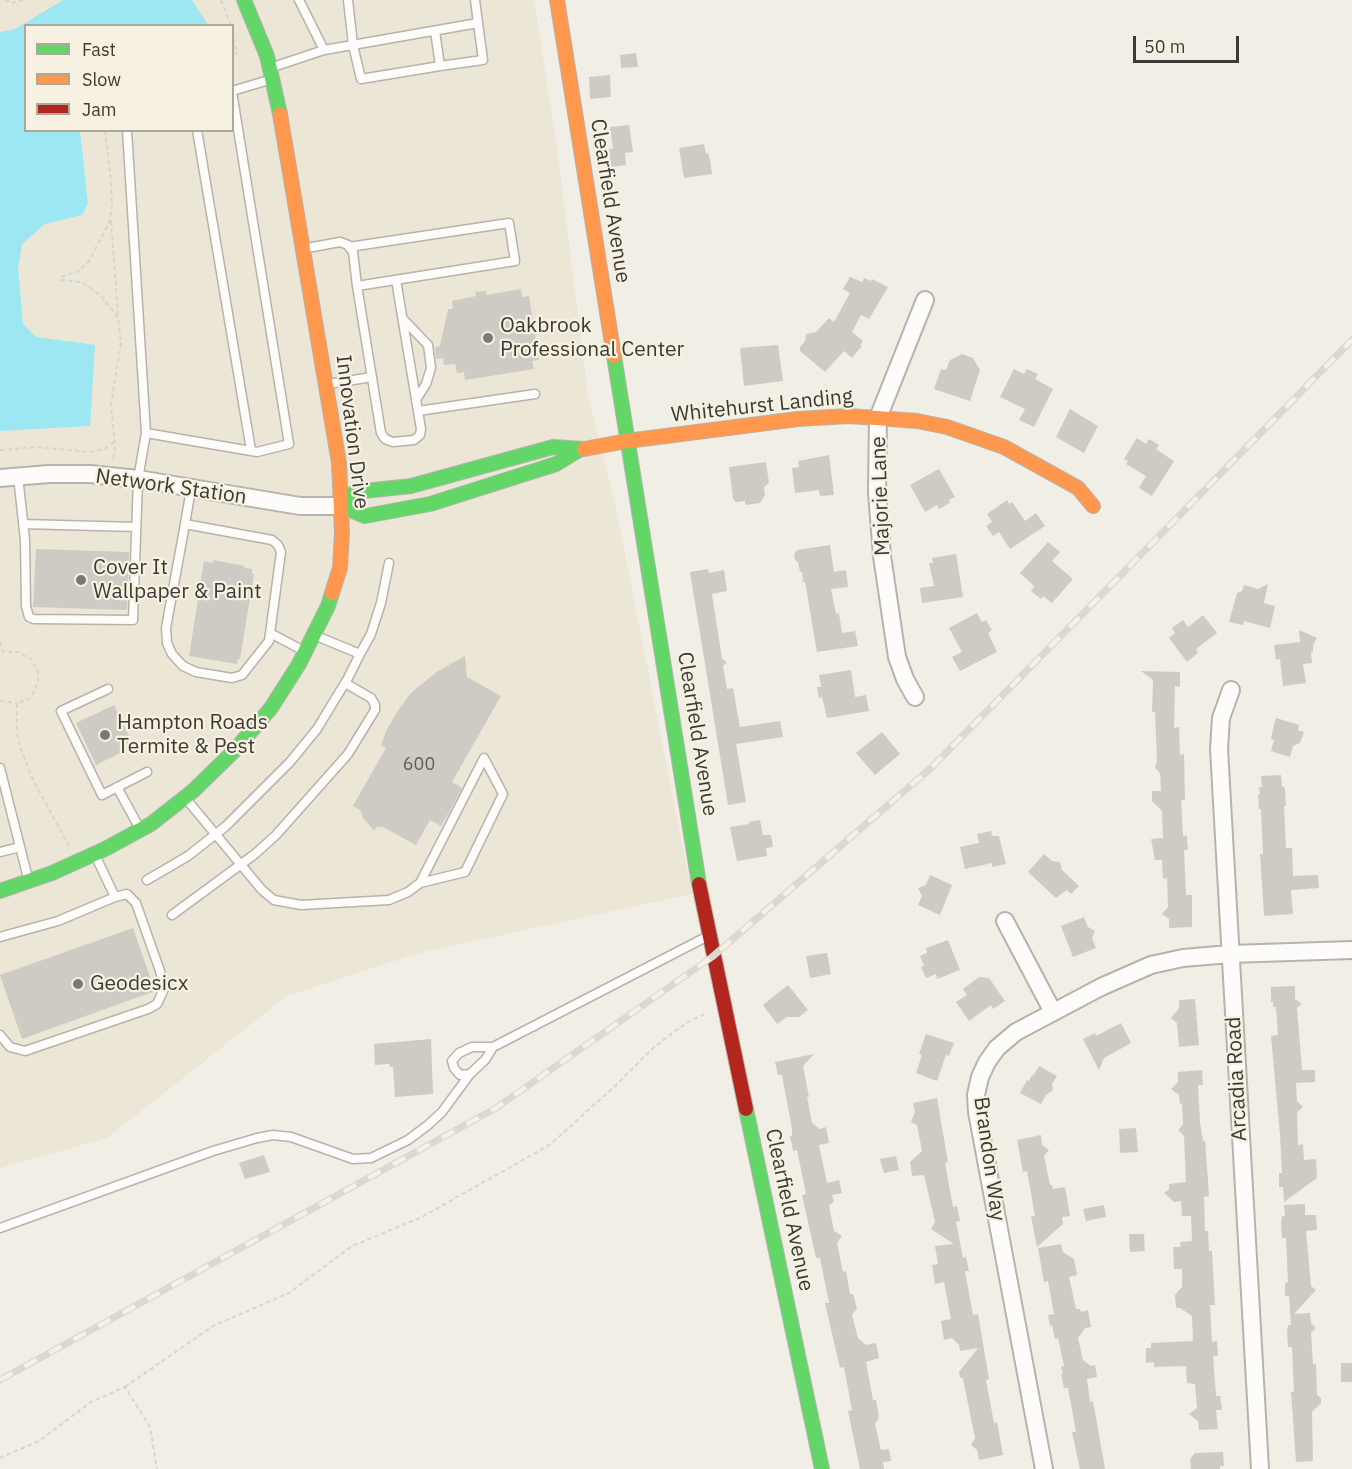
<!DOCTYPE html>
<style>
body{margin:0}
#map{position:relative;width:1352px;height:1469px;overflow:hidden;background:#f1eee6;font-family:"IBM Plex Sans",sans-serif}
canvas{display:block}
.legend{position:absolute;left:24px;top:24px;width:210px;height:108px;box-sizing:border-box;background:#f6f1e1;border:2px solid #aca89c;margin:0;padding:8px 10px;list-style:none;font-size:18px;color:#3c3a34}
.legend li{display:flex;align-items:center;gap:12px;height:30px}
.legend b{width:30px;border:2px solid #aca89c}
.scale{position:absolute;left:1133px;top:36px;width:106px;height:27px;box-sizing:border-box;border:3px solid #3c3a34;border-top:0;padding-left:8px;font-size:18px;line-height:21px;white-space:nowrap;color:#3c3a34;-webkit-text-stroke:4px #f6f1e1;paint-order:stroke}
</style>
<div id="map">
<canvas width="1352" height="1469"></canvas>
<ul class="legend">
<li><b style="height:8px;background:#63d668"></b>Fast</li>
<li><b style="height:8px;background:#ff974d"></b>Slow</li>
<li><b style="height:8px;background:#b3261e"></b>Jam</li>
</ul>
<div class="scale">50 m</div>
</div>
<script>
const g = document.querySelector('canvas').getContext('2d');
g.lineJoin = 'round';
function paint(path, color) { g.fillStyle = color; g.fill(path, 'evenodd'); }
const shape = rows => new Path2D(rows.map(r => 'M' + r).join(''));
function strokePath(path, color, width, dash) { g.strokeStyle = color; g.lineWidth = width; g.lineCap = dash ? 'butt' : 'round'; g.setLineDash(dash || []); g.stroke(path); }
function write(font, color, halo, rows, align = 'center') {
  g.font = font + ' "IBM Plex Sans",sans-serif'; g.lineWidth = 4.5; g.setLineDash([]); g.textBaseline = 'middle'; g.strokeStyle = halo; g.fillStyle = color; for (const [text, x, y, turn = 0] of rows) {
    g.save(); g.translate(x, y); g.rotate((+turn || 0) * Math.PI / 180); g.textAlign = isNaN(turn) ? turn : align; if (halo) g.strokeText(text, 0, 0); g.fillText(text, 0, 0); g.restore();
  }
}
paint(shape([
 [0,0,534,0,557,147,588,395,615,503,692,894,419,953,287,996,107,1138,0,1168],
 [26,26,232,26,232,130,26,130]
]), '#ebe6d6');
paint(shape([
 [63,0,192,0,208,25,26,26,26,130,80,131,88,203,82,215,45,224,22,244,18,268,23,324,36,337,95,345,90,426,0,431,0,32,15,29]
]), '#9ce7f2');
paint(shape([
 [636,53,638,67,621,68,620,55],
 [610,75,611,97,590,99,589,77],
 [629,125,633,152,625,153,626,165,611,167,609,149,613,149,610,127],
 [704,144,706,154,708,153,710,159,712,174,684,178,679,148],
 [850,277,862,282,864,278,871,281,872,279,888,287,869,319,861,315,852,332,863,341,860,345,862,346,852,358,844,351,825,372,800,351,800,347,805,341,806,334,816,332,829,318,834,322,850,293,843,289],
 [521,289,522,297,529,296,539,360,532,361,534,369,465,380,464,372,457,373,455,364,444,365,443,358,436,359,435,347,440,346,448,309,453,309,452,301,476,296,475,292,486,291,486,295],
 [778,345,783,381,744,386,740,348],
 [962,354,973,358,980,370,970,401,934,389,941,369,946,370,950,360],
 [1014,369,1024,374,1027,369,1038,374,1035,379,1053,389,1034,427,1019,420,1025,409,1000,397],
 [1070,409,1098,426,1084,453,1056,437],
 [1137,438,1146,444,1149,439,1159,445,1156,449,1174,461,1152,496,1139,488,1146,476,1126,464,1128,461,1124,459],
 [829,455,834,495,820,496,819,490,795,493,792,468,799,467,798,461],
 [766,462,769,483,764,487,765,495,760,503,745,505,745,501,736,502,733,499,729,467],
 [939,469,955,497,949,500,950,503,939,509,937,505,925,512,910,485],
 [1007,500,1009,504,1012,502,1025,521,1036,513,1045,526,1010,549,999,532,993,536,986,526,992,522,987,514],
 [1048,542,1060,552,1052,561,1073,579,1052,603,1043,596,1041,599,1031,591,1034,587,1032,584,1020,573],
 [830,545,834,572,846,570,848,587,831,589,836,614,839,613,842,633,855,631,858,646,817,652,805,582,803,582,802,572,800,572,798,562,795,560,794,554,797,550],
 [36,549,129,552,127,610,33,607],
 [956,554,963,597,922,603,920,588,934,586,929,563,933,563,932,558],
 [213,560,244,566,244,568,252,569,252,574,254,574,240,659,238,659,237,664,189,656,204,561,213,563],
 [708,569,709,573,724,570,727,591,712,594,722,659,727,662,723,666,727,689,733,688,740,727,780,721,783,737,736,744,746,802,728,805,690,572],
 [1268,584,1264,603,1275,606,1270,628,1244,621,1243,625,1229,622,1237,593,1242,591,1244,585,1258,589],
 [977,613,982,622,986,620,992,630,988,633,997,652,960,671,952,657,962,652,949,628],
 [1203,615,1217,633,1196,649,1198,653,1187,662,1169,638,1175,633,1172,628,1183,620,1188,627],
 [1299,630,1317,638,1313,645,1313,651,1311,653,1312,663,1303,664,1306,683,1283,686,1280,659,1276,660,1274,645,1300,642],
 [465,656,467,677,501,696,452,782,462,788,448,814,441,826,430,820,416,845,381,826,380,828,377,826,374,831,363,818,360,810,353,806,386,748,381,745,387,729,399,709,412,692,438,671],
 [851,670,855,697,866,695,869,711,827,718,822,697,819,698,817,687,821,687,819,675],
 [1141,671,1180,672,1180,687,1175,686,1174,728,1179,727,1180,755,1184,754,1185,800,1181,800,1183,836,1187,836,1188,850,1184,850,1186,895,1192,895,1192,927,1169,928,1169,919,1162,914,1168,907,1167,878,1163,879,1162,860,1155,860,1151,839,1163,838,1162,811,1152,801,1152,791,1161,791,1160,773,1155,768,1157,760,1155,712,1152,712,1153,680],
 [114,705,134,746,96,765,76,723],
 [1276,718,1299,725,1298,730,1304,732,1300,743,1293,746,1290,757,1271,751,1274,740,1271,739,1272,733],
 [882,732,900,754,875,775,856,753],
 [1281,775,1282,786,1285,788,1286,806,1284,806,1286,848,1292,848,1293,876,1318,875,1319,888,1291,890,1293,914,1264,916,1260,854,1263,854,1261,809,1259,809,1258,794,1260,794,1259,787,1262,787,1261,776],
 [760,820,763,835,771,835,773,847,766,848,767,856,737,861,730,827,749,824,749,822],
 [991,831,992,836,999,836,1006,864,992,867,992,863,965,869,960,847,979,843,977,834],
 [1044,854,1052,861,1060,862,1062,870,1079,886,1071,894,1067,890,1056,898,1028,872],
 [930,875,952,885,940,915,918,905,922,896,918,888,926,885],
 [1084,917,1088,927,1095,931,1092,938,1096,948,1073,957,1061,926],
 [133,928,155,991,22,1039,0,975],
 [948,940,960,970,937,979,936,974,926,978,921,967,924,966,920,956,927,953,926,948],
 [827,953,831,974,810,978,806,956],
 [979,977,989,978,1005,1001,993,1009,991,1005,969,1021,956,1002,967,995,963,989],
 [788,985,808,1010,799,1017,787,1017,777,1024,763,1005],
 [1295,986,1295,999,1302,1004,1297,1008,1302,1070,1315,1070,1315,1082,1296,1083,1297,1101,1303,1107,1297,1112,1298,1145,1303,1144,1304,1160,1316,1159,1317,1178,1284,1202,1283,1187,1279,1187,1279,1173,1282,1173,1280,1135,1271,1036,1278,1035,1276,1007,1273,1007,1273,1002,1271,1002,1271,987],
 [1195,999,1199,1045,1179,1047,1177,1023,1171,1018,1179,1008,1179,1000],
 [1121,1023,1131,1043,1104,1058,1099,1070,1083,1039,1095,1033,1096,1036],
 [926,1034,954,1043,949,1056,946,1055,937,1081,916,1073,922,1055,919,1054],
 [431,1039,433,1094,395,1097,393,1067,390,1067,389,1064,375,1065,374,1044],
 [814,1054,803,1066,809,1097,807,1097,812,1123,820,1129,826,1127,829,1143,819,1145,827,1183,839,1180,842,1193,832,1195,834,1201,829,1206,834,1231,842,1236,837,1243,843,1272,846,1271,850,1294,853,1294,857,1309,852,1315,858,1338,866,1345,876,1343,879,1358,866,1362,873,1400,876,1400,879,1418,875,1424,881,1450,889,1449,891,1461,883,1462,884,1469,860,1469,848,1411,852,1410,844,1367,840,1368,827,1312,825,1303,829,1303,820,1258,816,1258,805,1209,802,1195,806,1194,797,1150,793,1151,790,1136,792,1136,792,1129,782,1075,778,1075,775,1062],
 [1039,1066,1057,1076,1052,1084,1053,1090,1046,1095,1041,1104,1020,1093,1027,1080,1029,1081,1032,1075,1033,1076],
 [1202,1070,1203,1085,1198,1085,1200,1122,1203,1141,1205,1141,1208,1180,1209,1196,1204,1197,1205,1231,1208,1231,1209,1251,1212,1251,1215,1305,1210,1305,1212,1342,1217,1341,1218,1356,1213,1356,1216,1396,1220,1396,1222,1410,1216,1410,1218,1429,1199,1430,1198,1421,1189,1414,1197,1408,1195,1384,1187,1383,1186,1366,1154,1367,1154,1362,1146,1363,1146,1348,1151,1348,1151,1343,1193,1341,1192,1316,1180,1308,1176,1308,1175,1295,1182,1287,1182,1269,1174,1269,1173,1247,1181,1247,1180,1242,1192,1241,1191,1216,1182,1216,1181,1201,1174,1202,1164,1193,1169,1190,1169,1184,1186,1182,1184,1136,1178,1130,1183,1124,1182,1104,1180,1104,1179,1095,1171,1089,1178,1082,1178,1072],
 [937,1098,948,1162,945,1163,953,1207,957,1206,960,1221,956,1222,963,1258,966,1257,969,1271,965,1271,973,1315,978,1314,989,1379,986,1380,994,1423,997,1422,1003,1455,979,1460,977,1450,971,1445,975,1438,963,1379,960,1377,959,1372,978,1348,960,1351,959,1345,952,1338,944,1340,941,1321,951,1319,944,1282,935,1284,932,1265,938,1264,935,1246,954,1244,931,1229,935,1222,924,1175,912,1176,910,1162,922,1151,917,1125,911,1122,915,1112,913,1103],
 [1136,1128,1138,1152,1120,1153,1119,1129],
 [1041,1135,1042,1145,1049,1150,1044,1156,1050,1185,1052,1185,1053,1189,1065,1187,1070,1216,1062,1217,1063,1224,1037,1247,1031,1216,1035,1216,1027,1171,1023,1172,1017,1140],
 [264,1155,270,1172,245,1179,239,1163],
 [896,1156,899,1170,884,1173,880,1159],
 [1305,1204,1305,1215,1316,1215,1317,1230,1306,1231,1311,1286,1316,1290,1294,1314,1310,1313,1311,1323,1316,1328,1311,1333,1313,1364,1316,1364,1317,1395,1321,1398,1321,1403,1312,1412,1313,1461,1296,1462,1291,1392,1294,1392,1292,1347,1288,1347,1287,1332,1288,1325,1291,1325,1289,1296,1285,1296,1285,1283,1288,1282,1286,1238,1282,1238,1281,1223,1282,1216,1285,1216,1284,1205],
 [1104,1205,1106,1217,1086,1221,1083,1209],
 [1129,1234,1144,1234,1145,1251,1130,1252],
 [1061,1244,1063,1252,1074,1259,1077,1275,1069,1277,1076,1309,1080,1309,1081,1312,1088,1310,1091,1327,1085,1328,1078,1338,1083,1360,1091,1366,1095,1365,1097,1377,1087,1379,1090,1402,1093,1401,1105,1469,1080,1469,1072,1432,1076,1432,1068,1388,1064,1388,1061,1374,1063,1374,1061,1367,1064,1366,1058,1338,1055,1339,1052,1325,1050,1326,1048,1315,1054,1314,1048,1281,1044,1282,1038,1248],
 [1341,1363,1352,1363,1352,1382,1341,1382],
 [1223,1452,1224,1466,1220,1466,1220,1469,1191,1469,1190,1459,1195,1453]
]), '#cecbc5');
const lane = shape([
 [299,0,324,50],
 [348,0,353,45,361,79,440,66],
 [435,31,440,66,483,60,478,23],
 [273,67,324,50,478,23,475,0],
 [232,91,269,80],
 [197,130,251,450],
 [307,248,340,242,348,245,349,247,353,252,357,286,515,261,509,223,349,247],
 [357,286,381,433,385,439,393,442,414,440,420,435,421,429,396,280],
 [403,319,428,345,431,368,426,384,416,400],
 [328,384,372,377],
 [418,411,535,394],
 [146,433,257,452,289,444,232,92],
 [18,476,25,540,26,606,29,617,34,619,133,620,138,479,146,433,127,130],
 [23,524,136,527],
 [185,524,272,540,278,545,281,552,269,641,242,675,232,678,196,672,183,666,172,654,167,643,166,628,185,524,191,489],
 [270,633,304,651],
 [314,635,360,654,371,634,381,603,389,563],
 [108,689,61,711,102,795,147,772],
 [0,768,28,878],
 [117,787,140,829],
 [187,800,262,890,274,900,301,905,389,900,408,892,420,883,484,758,503,794,465,872,420,883],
 [0,852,20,847],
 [147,880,188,856,226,826,290,762,317,729,348,678,360,654],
 [172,915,255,854,276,835,348,754,375,710,375,705,371,698,345,683],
 [0,937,58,921,115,897],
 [0,1035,10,1047,25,1051,148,1009,157,1004,164,989,160,971,136,903,127,894,115,897,96,857],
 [493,1047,472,1047,459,1053,452,1061,454,1068,460,1075,470,1074,485,1060,493,1047,708,936],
 [0,1228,213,1151,257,1138,273,1135,291,1137,353,1159,371,1158,408,1140,428,1125,442,1112,470,1074]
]);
const street = shape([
 [0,478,49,474,90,474,138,479,300,506,341,506],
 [1231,690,1221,718,1219,749,1260,1469],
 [915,697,905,679,897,657,882,556,877,492,878,418,925,300],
 [1005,921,1053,1012],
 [1044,1469,977,1112,976,1095,980,1077,987,1062,997,1048,1016,1032,1101,987,1151,965,1183,958,1230,954,1352,950]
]);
const fast = shape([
 [244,0,267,56,280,114],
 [614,356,699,884],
 [579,450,556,464,430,504,365,516,341,506,355,492,411,486,553,447,584,449],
 [0,891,52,873,105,849,151,824,193,791,234,751,271,708,299,664,328,606,332,593],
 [746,1109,822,1469]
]);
const slow = shape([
 [557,0,614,356],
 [280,114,339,463,342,534,340,568,332,593],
 [584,449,627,441,798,419,849,416,917,421,947,427,1004,447,1078,488,1093,506]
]);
const jam = shape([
 [699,884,746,1109]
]);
strokePath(lane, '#b6b3ad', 11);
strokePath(street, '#b6b3ad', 20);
strokePath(fast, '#b6b3ad', 16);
strokePath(slow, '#b6b3ad', 16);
strokePath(jam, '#b6b3ad', 16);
strokePath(shape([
 [5,0,12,3,23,0],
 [221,0,231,26],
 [232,31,237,53,232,56],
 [105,130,111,182,112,205,110,221,89,261,77,272,61,277,61,280,81,282,92,289,101,296,118,317,121,343,111,405,115,447,113,462],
 [111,221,118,314],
 [0,450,36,447,90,452,104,449,114,442],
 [0,642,3,652,18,652,25,656,31,659,38,672,38,682,33,693,29,699,17,703,17,733,20,747,33,780,69,846],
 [0,701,17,703],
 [125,1387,213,1326,289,1293,352,1246,422,1217,551,1144,616,1085,654,1047,686,1023,707,1013],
 [0,1458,39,1441,91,1402,125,1387,150,1427,157,1469]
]), '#d6d5d2', 2, [4.5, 3]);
strokePath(lane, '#fdfcfb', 8);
strokePath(street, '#fdfcfb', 16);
strokePath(fast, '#63d668', 14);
strokePath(slow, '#ff974d', 14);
strokePath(jam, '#b3261e', 14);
const rail = shape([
 [0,1380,496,1108,712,957,931,768,1352,340]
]);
strokePath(rail, '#d8d8d5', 7);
strokePath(rail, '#f6f1e1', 4.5, [14]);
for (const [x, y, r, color] of [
 [488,338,6,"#7b7972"],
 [81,580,6,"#7b7972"],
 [105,735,6,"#7b7972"],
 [78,984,6,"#7b7972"]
]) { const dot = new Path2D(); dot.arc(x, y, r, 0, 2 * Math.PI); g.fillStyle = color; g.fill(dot); strokePath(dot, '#f6f1e1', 2); }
write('18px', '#605e58', null, [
 ["600",419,765]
]);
write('21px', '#3c3a34', '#f6f1e1', [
 ["Clearfield Avenue",610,201,81],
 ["Whitehurst Landing",762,406,-6],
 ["Innovation Drive",352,432,83],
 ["Network Station",171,487,8],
 ["Majorie Lane",881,496,-92],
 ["Clearfield Avenue",697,734,81],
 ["Arcadia Road",1237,1079,-93],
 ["Brandon Way",989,1159,82],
 ["Clearfield Avenue",789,1210,78]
]);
write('21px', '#3c3a34', '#f6f1e1', [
 ["Oakbrook",500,326],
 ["Professional Center",500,350],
 ["Cover It",93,568],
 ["Wallpaper & Paint",93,592],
 ["Hampton Roads",117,723],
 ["Termite & Pest",117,747],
 ["Geodesicx",90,984]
], 'left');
</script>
